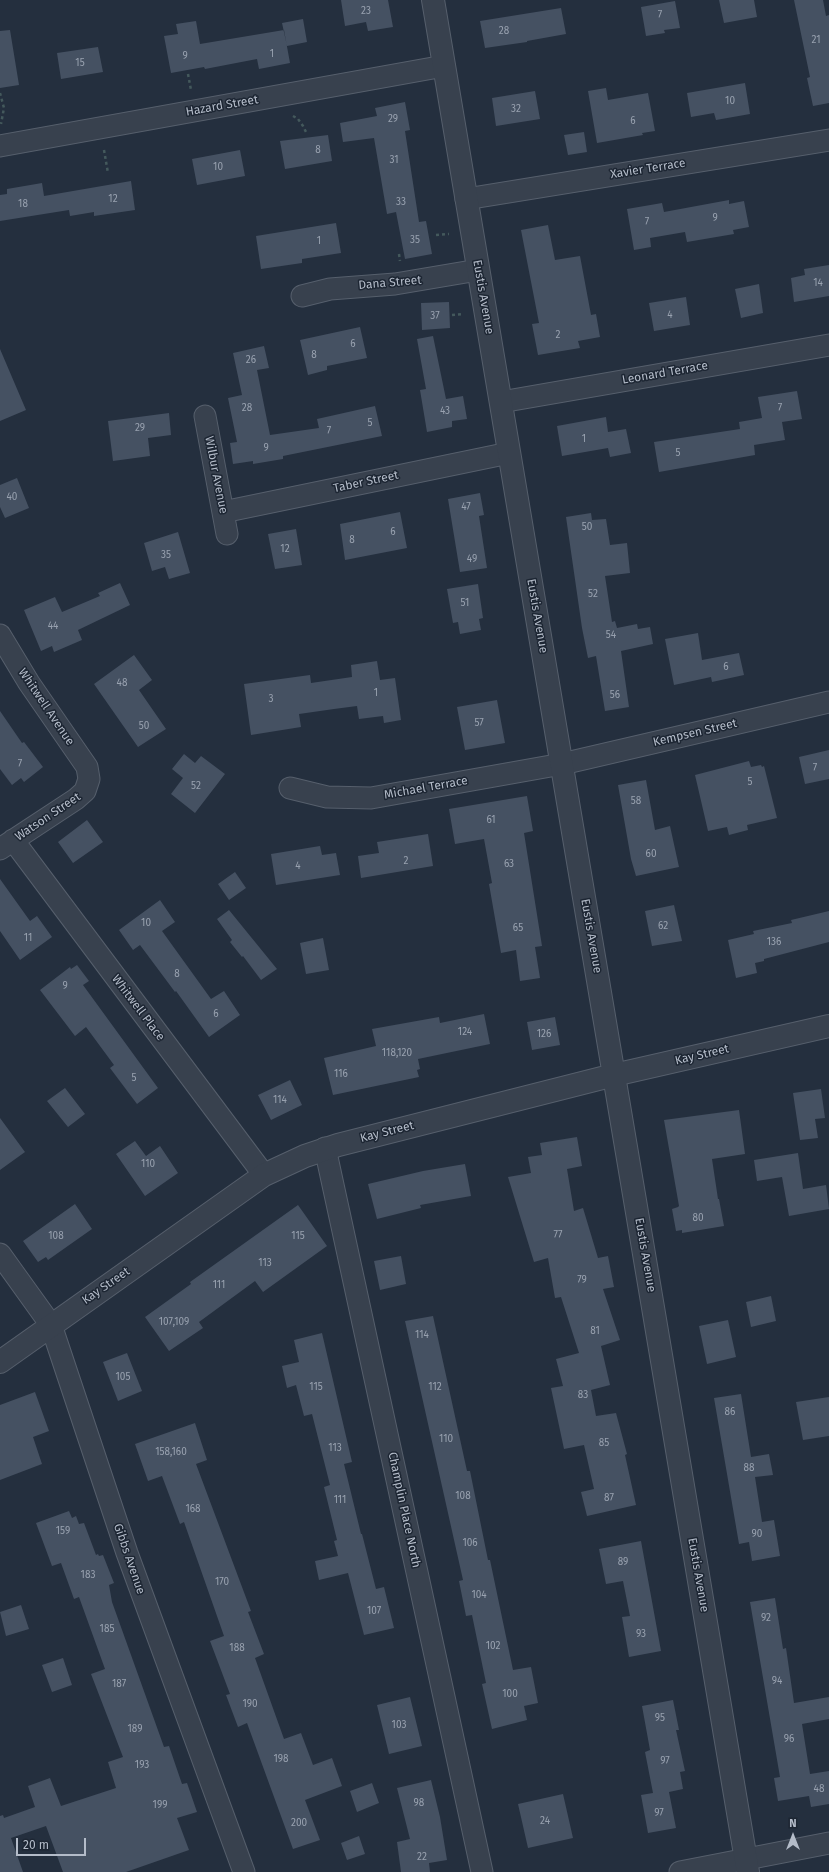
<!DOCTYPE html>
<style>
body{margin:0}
#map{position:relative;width:829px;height:1872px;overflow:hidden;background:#242f3e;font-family:"Fira Sans",sans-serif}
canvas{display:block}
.north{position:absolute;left:773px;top:1816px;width:40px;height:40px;-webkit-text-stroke:3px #1d2633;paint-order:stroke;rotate:0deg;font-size:11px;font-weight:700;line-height:16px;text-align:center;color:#b4bcc9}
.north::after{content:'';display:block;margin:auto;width:14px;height:18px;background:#b4bcc9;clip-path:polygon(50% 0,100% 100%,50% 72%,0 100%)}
.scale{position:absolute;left:16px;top:1838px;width:70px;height:18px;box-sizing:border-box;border:2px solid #b4bcc9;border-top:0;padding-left:5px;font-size:12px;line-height:14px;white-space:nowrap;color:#b4bcc9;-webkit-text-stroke:3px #1d2633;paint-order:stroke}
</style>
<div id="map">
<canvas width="829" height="1872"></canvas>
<div class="north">N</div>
<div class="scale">20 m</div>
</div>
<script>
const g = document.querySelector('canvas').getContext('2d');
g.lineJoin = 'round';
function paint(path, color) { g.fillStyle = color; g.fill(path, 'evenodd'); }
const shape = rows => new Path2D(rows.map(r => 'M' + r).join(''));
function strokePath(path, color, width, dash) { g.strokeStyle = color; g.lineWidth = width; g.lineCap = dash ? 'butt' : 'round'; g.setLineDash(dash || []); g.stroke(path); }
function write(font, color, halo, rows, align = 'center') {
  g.font = font + ' "Fira Sans",sans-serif'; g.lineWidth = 3; g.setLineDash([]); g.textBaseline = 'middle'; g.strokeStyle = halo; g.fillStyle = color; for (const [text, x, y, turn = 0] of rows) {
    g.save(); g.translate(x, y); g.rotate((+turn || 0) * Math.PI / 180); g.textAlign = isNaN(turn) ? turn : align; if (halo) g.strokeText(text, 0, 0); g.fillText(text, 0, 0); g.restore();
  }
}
paint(shape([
 [341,0,388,0,393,27,368,31,366,22,345,26],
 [719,0,754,0,757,17,724,23],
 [794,0,823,0,826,16,829,15,829,103,813,106,807,78,810,77],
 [675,1,680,28,664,30,665,33,646,36,641,7],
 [561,8,566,34,527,41,527,42,485,48,480,21],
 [303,19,307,42,287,46,282,23],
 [196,21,200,44,284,30,290,63,259,69,257,59,205,69,204,67,171,73,164,36,178,34,176,24],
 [10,30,19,85,0,88,0,31],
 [98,47,103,72,61,79,57,53],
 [745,83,750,114,716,120,714,113,691,117,687,93],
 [606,88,608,100,648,93,655,131,642,133,643,135,597,143,588,91],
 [535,91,540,119,496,126,492,98],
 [405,102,410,130,405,131,419,222,426,221,432,254,405,259,396,212,387,214,374,138,343,142,340,123,377,116,375,108],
 [584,132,587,152,568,155,564,135],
 [328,135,332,161,285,169,280,141],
 [240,150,245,176,197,185,192,159],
 [131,181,135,210,94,216,94,212,70,216,69,210,0,221,0,195,7,194,7,189,42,183,44,196],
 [729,200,729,204,744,201,749,227,733,230,734,234,687,242,685,232,650,238,651,247,634,250,627,209,662,203,664,212],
 [336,223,341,253,302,259,302,263,261,269,256,236],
 [548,225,555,260,580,256,591,315,596,314,600,337,578,341,580,348,538,355,532,324,539,323,521,230],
 [829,265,829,296,794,302,791,278,805,275,804,269],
 [759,284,763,313,741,318,735,289],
 [686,297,690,325,654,331,649,303],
 [449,302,450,328,422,330,421,303],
 [360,327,367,358,327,366,327,370,308,375,300,340],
 [433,336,446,399,463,396,467,419,452,421,452,427,427,432,420,390,426,389,417,339],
 [264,346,269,368,257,370,270,435,319,428,317,419,375,406,382,436,283,456,283,459,253,464,253,461,233,464,230,443,237,442,228,398,242,395,233,353],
 [0,349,26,410,0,421],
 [797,391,802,419,782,422,785,440,754,445,755,455,659,472,654,442,740,429,739,422,762,418,758,397],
 [169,413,171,435,148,438,150,456,113,461,108,421],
 [606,417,608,432,626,429,631,453,610,457,608,448,562,456,557,426],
 [17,478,29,508,5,518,0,507,0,485],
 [480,493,484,515,479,516,487,568,460,572,448,499],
 [400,512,407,548,345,560,340,524],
 [591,513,592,520,606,519,610,545,627,543,630,573,605,576,612,622,615,621,617,628,637,624,638,629,650,627,653,644,621,651,629,707,605,711,596,656,588,658,582,628,566,517],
 [296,529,302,565,275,569,268,534],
 [178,532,190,573,169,579,165,567,152,571,144,543],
 [120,583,130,605,78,630,82,640,54,652,52,646,41,651,24,610,55,597,62,612,100,596,98,593],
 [478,584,483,618,479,619,481,630,460,634,458,622,453,623,447,589],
 [698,633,702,660,739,653,744,675,712,682,711,677,674,685,665,639],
 [134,655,152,680,139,690,166,729,138,747,94,684],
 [377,661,380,680,395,678,401,720,384,723,383,716,359,719,357,706,334,709,299,714,301,727,251,735,244,684,310,675,311,683,352,677,351,665],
 [497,700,505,743,465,750,457,707],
 [0,711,22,743,24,742,43,767,24,782,21,778,12,785,0,769],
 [829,750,829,779,805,784,799,757],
 [184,754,195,763,201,756,225,774,195,813,171,794,183,778,172,769],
 [749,761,751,767,761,765,762,767,764,766,777,818,747,825,748,830,729,835,727,827,708,831,695,775],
 [646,780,655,830,670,826,679,867,636,876,631,859,618,785],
 [527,796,533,831,524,833,542,946,535,947,540,978,520,981,516,950,501,953,489,884,492,883,484,839,455,844,449,809],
 [87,820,103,842,73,863,58,842],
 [428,834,433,866,361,878,358,856,379,853,377,842],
 [320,846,322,855,336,853,340,875,276,885,271,854],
 [235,872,246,888,229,900,218,884],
 [0,879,30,921,37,916,52,937,20,960,0,931],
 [160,900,175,922,162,931,211,999,224,991,240,1015,209,1037,176,991,175,992,140,945,133,950,119,930],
 [674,905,682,941,652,946,645,911],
 [229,910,277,969,261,980,243,956,242,957,230,942,232,940,217,919],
 [829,911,829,942,764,959,764,961,755,963,757,973,736,978,728,940,754,934,753,931,792,923,791,920],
 [323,938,329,970,306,974,300,943],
 [77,965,89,981,83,985,158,1088,137,1104,110,1068,114,1065,86,1027,75,1036,40,990,70,967,71,969],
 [484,1014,490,1044,418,1059,420,1069,417,1070,419,1077,333,1095,324,1058,376,1046,372,1029,439,1017,440,1023],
 [555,1017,560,1045,532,1050,527,1022],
 [290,1080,302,1105,271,1120,258,1095],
 [65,1088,85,1114,68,1127,47,1101],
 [821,1089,825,1118,815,1119,818,1138,800,1140,793,1093],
 [739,1110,745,1154,712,1159,718,1199,719,1199,724,1226,682,1233,682,1230,676,1231,672,1209,678,1207,679,1206,664,1120],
 [0,1118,25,1152,0,1170],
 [577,1137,582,1166,567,1169,574,1211,583,1208,598,1258,608,1256,614,1287,603,1289,620,1340,601,1346,610,1385,591,1390,596,1416,616,1413,627,1454,625,1455,636,1505,587,1516,581,1492,594,1489,584,1445,564,1449,551,1388,563,1386,556,1359,579,1353,561,1297,555,1298,548,1258,534,1262,508,1177,531,1173,528,1157,542,1155,540,1143],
 [135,1141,146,1156,160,1146,178,1173,145,1196,116,1154],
 [798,1153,803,1189,826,1185,829,1209,789,1216,782,1177,757,1181,754,1160],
 [465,1164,471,1196,420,1205,421,1208,377,1219,368,1184,423,1171],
 [75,1204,92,1229,48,1260,46,1257,38,1262,23,1241],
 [298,1205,327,1246,263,1292,255,1281,199,1322,203,1328,169,1351,145,1317,191,1284,190,1282],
 [401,1256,406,1284,380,1290,374,1261],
 [771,1296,776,1321,751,1327,746,1302],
 [433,1316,467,1471,470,1471,488,1560,490,1560,513,1670,531,1667,538,1703,524,1706,527,1720,492,1729,482,1684,486,1683,472,1615,466,1616,459,1581,463,1580,405,1321],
 [728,1320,736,1357,707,1364,699,1326],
 [322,1333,352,1462,344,1464,361,1534,362,1534,376,1589,384,1587,394,1628,364,1635,348,1573,319,1580,315,1561,338,1556,334,1541,337,1540,324,1487,330,1485,312,1414,304,1416,296,1385,287,1388,282,1366,299,1362,294,1340],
 [127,1353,142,1391,118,1401,103,1362],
 [35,1392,49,1431,33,1437,42,1464,0,1480,0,1405],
 [741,1394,751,1457,769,1454,773,1475,755,1477,762,1522,774,1520,780,1556,752,1561,749,1542,739,1544,714,1398],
 [829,1397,829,1436,803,1440,796,1402],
 [195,1423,207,1460,196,1464,251,1611,248,1612,264,1654,255,1658,284,1739,301,1733,313,1765,332,1758,342,1786,305,1800,320,1840,293,1849,247,1723,238,1727,226,1695,230,1694,210,1641,224,1636,184,1522,180,1524,162,1476,148,1481,135,1444],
 [69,1511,72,1518,76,1516,79,1524,84,1523,96,1555,98,1554,99,1556,103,1555,114,1583,109,1585,112,1602,164,1747,169,1746,182,1784,187,1783,197,1812,177,1818,189,1850,126,1872,63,1872,46,1826,11,1838,23,1872,0,1872,0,1816,3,1815,4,1818,35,1807,28,1786,50,1778,61,1806,116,1788,108,1762,123,1757,91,1674,105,1669,79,1597,74,1599,61,1563,52,1566,36,1523],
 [641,1541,661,1651,629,1657,622,1617,630,1616,623,1581,606,1584,599,1549],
 [775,1598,783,1649,786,1648,794,1703,829,1697,829,1719,802,1724,810,1774,829,1771,829,1804,811,1807,809,1796,778,1801,774,1778,780,1777,750,1602],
 [21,1605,29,1629,6,1636,0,1612],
 [63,1658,72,1685,52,1692,42,1665],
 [410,1697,422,1746,389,1754,377,1705],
 [673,1700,679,1730,676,1730,685,1771,680,1772,683,1789,669,1792,676,1828,648,1833,641,1795,653,1793,645,1752,650,1750,642,1706],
 [431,1780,440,1817,447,1860,429,1863,430,1872,401,1872,397,1842,410,1839,397,1788],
 [372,1783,379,1803,357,1812,350,1791],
 [563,1794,573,1838,528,1848,518,1804],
 [359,1836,365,1854,347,1860,341,1843]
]), '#455162');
const minor = shape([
 [0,146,444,66],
 [466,199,829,140],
 [302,296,330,289,395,284,478,270],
 [501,402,829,345],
 [205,416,227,534],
 [223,512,509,453],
 [0,635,29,683,87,767,89,779,85,791,76,799,0,849],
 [290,788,327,797,371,798,562,764,829,702],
 [13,840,264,1175],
 [325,1148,482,1872],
 [0,1254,51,1325,127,1553,244,1872],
 [680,1872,829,1843]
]);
const tertiary = shape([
 [433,0,748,1872],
 [0,1362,264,1175,305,1156,338,1145,614,1075,829,1026]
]);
strokePath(minor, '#565f6c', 23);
strokePath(tertiary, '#565f6c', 24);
strokePath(shape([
 [188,74,191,90],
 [0,93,4,108,1,124],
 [293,116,298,119,303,126,307,134],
 [104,150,108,173],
 [436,235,449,234],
 [399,254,400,261],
 [452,315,463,314]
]), '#44595c', 2.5, [3, 3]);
strokePath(minor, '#38414e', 21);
strokePath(tertiary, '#38414e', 22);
write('10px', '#98a1af', null, [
 ["23",366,11],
 ["7",660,15],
 ["28",504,31],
 ["21",816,40],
 ["1",272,54],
 ["9",185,56],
 ["15",80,63],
 ["10",730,101],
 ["32",516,109],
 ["29",393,119],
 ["6",633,121],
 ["8",318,150],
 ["31",394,160],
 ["10",218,167],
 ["12",113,199],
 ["33",401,202],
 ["18",23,204],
 ["9",715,218],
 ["7",647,222],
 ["35",415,240],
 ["1",319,241],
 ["14",818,283],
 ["4",670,315],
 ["37",435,316],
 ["2",558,335],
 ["6",353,344],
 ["8",314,355],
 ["26",251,360],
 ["28",247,408],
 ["7",780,408],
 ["43",445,411],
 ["5",370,423],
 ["29",140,428],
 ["7",329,431],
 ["1",584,439],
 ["9",266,448],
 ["5",678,453],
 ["40",12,497],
 ["47",466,507],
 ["50",587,527],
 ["6",393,532],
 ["8",352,540],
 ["12",285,549],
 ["35",166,555],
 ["49",472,559],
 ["52",593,594],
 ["51",465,603],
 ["44",53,626],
 ["54",611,635],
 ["6",726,667],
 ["48",122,683],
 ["1",376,693],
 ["56",615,695],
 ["3",271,699],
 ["57",479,723],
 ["50",144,726],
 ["7",20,764],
 ["7",815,768],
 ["5",750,782],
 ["52",196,786],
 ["58",636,801],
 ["61",491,820],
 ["60",651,854],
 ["2",406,861],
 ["63",509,864],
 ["4",298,866],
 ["10",146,923],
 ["62",663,926],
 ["65",518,928],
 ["11",28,938],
 ["136",774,942],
 ["8",177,974],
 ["9",65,986],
 ["6",216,1014],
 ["124",465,1032],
 ["126",544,1034],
 ["118,120",397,1053],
 ["116",341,1074],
 ["5",134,1078],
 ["114",280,1100],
 ["110",148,1164],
 ["80",698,1218],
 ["77",558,1235],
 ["108",56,1236],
 ["115",298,1236],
 ["113",265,1263],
 ["79",582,1280],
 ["111",219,1285],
 ["107,109",174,1322],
 ["81",595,1331],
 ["114",422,1335],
 ["105",123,1377],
 ["115",316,1387],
 ["112",435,1387],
 ["83",583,1395],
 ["86",730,1412],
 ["110",446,1439],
 ["85",604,1443],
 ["113",335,1448],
 ["158,160",171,1452],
 ["88",749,1468],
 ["108",463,1496],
 ["87",609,1498],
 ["111",340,1500],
 ["168",193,1509],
 ["159",63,1531],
 ["90",757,1534],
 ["106",470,1543],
 ["89",623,1562],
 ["183",88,1575],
 ["170",222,1582],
 ["104",479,1595],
 ["107",374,1611],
 ["92",766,1618],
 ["185",107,1629],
 ["93",641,1634],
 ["102",493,1646],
 ["188",237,1648],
 ["94",777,1681],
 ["187",119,1684],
 ["100",510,1694],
 ["190",250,1704],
 ["95",660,1718],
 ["103",399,1725],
 ["189",135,1729],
 ["96",789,1739],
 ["198",281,1759],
 ["97",665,1761],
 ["193",142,1765],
 ["48",819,1789],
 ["98",419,1803],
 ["199",160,1805],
 ["97",659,1813],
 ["24",545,1821],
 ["200",299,1823],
 ["22",422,1857]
]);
write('12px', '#b4bcc9', '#1d2633', [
 ["Hazard Street",222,106,-10],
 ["Xavier Terrace",648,169,-9],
 ["Dana Street",390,283,-5],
 ["Eustis Avenue",483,297,80],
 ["Leonard Terrace",665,373,-10],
 ["Wilbur Avenue",216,475,79],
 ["Taber Street",366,482,-12],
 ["Eustis Avenue",537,616,80],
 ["Whitwell Avenue",46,707,56],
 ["Kempsen Street",695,733,-13],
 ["Michael Terrace",426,788,-10],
 ["Watson Street",48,817,-34],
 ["Eustis Avenue",591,936,80],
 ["Whitwell Place",138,1008,53],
 ["Kay Street",702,1055,-13],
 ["Kay Street",387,1132,-14],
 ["Eustis Avenue",645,1255,80],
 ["Kay Street",106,1286,-35],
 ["Champlin Place North",404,1510,78],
 ["Gibbs Avenue",129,1559,71],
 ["Eustis Avenue",698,1575,80]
]);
</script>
